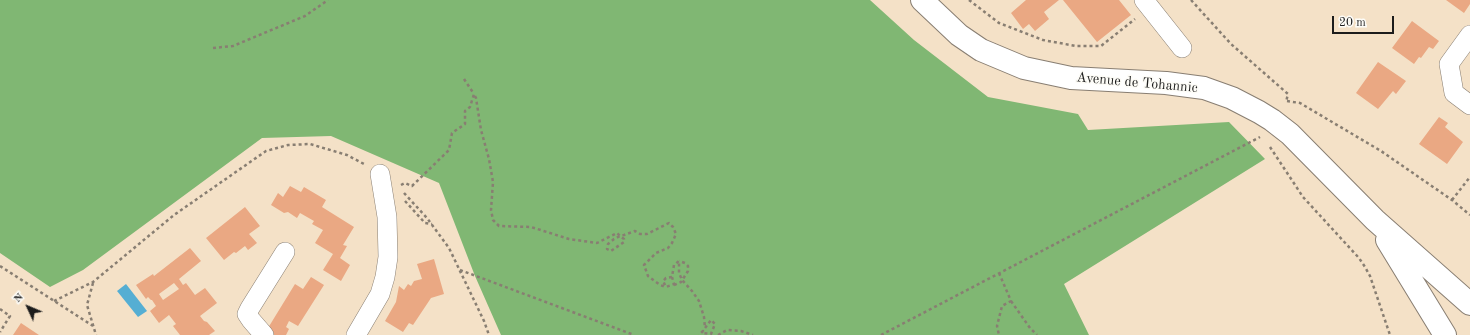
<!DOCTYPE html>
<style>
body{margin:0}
#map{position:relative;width:1470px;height:335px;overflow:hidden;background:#f4e1c7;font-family:"Old Standard TT",serif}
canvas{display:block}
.north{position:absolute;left:8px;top:287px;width:40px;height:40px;-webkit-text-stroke:3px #fdfcf7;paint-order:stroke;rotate:314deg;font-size:11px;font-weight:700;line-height:16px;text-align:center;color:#1c1c1c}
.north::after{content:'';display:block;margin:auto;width:14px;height:18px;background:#1c1c1c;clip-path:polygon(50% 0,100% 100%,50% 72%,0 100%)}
.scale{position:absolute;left:1332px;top:16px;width:62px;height:18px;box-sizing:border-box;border:2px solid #1c1c1c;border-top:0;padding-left:5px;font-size:12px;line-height:14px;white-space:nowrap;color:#1c1c1c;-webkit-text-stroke:3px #fdfcf7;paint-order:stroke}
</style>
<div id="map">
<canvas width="1470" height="335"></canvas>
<div class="north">N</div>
<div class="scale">20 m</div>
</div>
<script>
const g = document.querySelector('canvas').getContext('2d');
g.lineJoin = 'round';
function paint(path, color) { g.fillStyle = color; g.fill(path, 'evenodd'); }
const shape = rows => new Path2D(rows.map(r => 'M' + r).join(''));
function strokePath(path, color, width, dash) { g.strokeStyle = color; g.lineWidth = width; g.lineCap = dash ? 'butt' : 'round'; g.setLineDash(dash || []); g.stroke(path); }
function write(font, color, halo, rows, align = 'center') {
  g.font = font + ' "Old Standard TT",serif'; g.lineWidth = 3; g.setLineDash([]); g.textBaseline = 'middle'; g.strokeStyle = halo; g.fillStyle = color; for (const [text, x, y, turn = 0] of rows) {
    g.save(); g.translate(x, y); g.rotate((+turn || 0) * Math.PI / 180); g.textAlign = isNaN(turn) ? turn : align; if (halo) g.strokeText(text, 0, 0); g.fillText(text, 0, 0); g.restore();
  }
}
paint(shape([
 [0,0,870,0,914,40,988,97,1078,114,1088,130,1229,122,1265,159,1064,284,1089,335,501,335,475,276,439,183,331,136,262,138,83,270,50,287,0,253]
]), '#80b773');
paint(shape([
 [126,284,147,311,138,317,117,291]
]), '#55aed3');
paint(shape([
 [1026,0,1059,0,1044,12,1049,19,1035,31,1029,24,1023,29,1011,13],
 [1063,0,1119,0,1131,15,1097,42],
 [1446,0,1470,0,1470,4,1464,13],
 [1412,21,1439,41,1433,49,1429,47,1421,58,1419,57,1414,64,1392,48],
 [1378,62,1406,81,1396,94,1393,91,1378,109,1356,93],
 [1439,117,1448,123,1445,127,1463,142,1447,164,1419,144],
 [290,186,301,192,304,187,326,200,322,207,354,227,343,245,347,246,340,258,350,265,341,281,323,270,333,254,315,243,323,230,312,224,314,221,300,213,297,218,288,212,284,213,271,205,278,193,283,197],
 [245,207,260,226,249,234,257,243,248,250,245,246,236,253,234,252,224,260,206,238],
 [190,248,201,261,179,279,183,285,186,283,195,295,205,288,217,303,200,316,204,321,207,322,215,331,209,335,180,335,173,326,176,324,169,315,159,323,150,311,156,306,152,300,151,300,148,297,146,299,136,285,153,274,154,276],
 [174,283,179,289,163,300,159,294],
 [434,259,444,294,431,298,413,325,409,323,403,332,385,321,396,302,399,286,404,290,408,284,411,286,414,281,422,279,417,264],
 [311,277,324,285,298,326,289,321,286,327,289,329,286,335,274,335,268,328,295,284,303,289],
 [21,323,39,335,13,335]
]), '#eaa883');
const minor = shape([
 [1144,0,1182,48],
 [1470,35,1449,64,1454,93,1470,105],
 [264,335,251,320,247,314,250,308,285,252],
 [356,335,380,294,385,277,388,257,387,217,380,174]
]);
const tertiary = shape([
 [922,0,959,35,981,50,1024,68,1071,78,1166,83,1204,88,1232,98,1259,112,1272,120,1290,134,1375,220,1470,304],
 [1387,240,1445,335]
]);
strokePath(minor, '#887e72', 20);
strokePath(tertiary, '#887e72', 24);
strokePath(shape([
 [969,0,999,23,1043,40,1076,46,1101,46,1135,19],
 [1191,0,1231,44,1288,94,1286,102],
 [213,48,233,46,305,16,328,0],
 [464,79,474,94],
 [1287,101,1300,103,1381,151,1452,200,1470,215],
 [1270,147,1303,197,1359,258,1365,267,1370,276,1390,335],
 [401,185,405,183,412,186,449,150,452,133,465,124,465,111,470,107,474,94,476,98,481,130,489,159,493,182,491,210,493,220,499,226,531,227,569,239,597,243,617,233,620,236,624,239,624,242,611,251,607,249,608,244,614,239,620,236,624,235,635,231,640,234,647,234,669,223,673,227,676,234,672,243,668,248,656,253,644,265,648,276,660,285,666,287],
 [404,193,427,218,449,248,484,321,489,335],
 [1452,200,1470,177],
 [405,201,425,223,432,224],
 [0,266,93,326],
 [460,270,634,335],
 [999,273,1011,301,1002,306,997,326,999,335],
 [672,277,666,278,663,281,666,287,674,284,672,277,674,265,679,261,679,273,682,280,692,291,699,301,704,317,705,328,711,320,715,324,711,334,703,333,703,331,699,335],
 [93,283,87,305,96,335],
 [674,285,681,282,688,271,688,266,685,263,679,261],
 [54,301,93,282,174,215,266,151,288,145,310,144,347,155,364,164],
 [1011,301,1030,328,1037,335],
 [0,309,10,316,0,332],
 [718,335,727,330,741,331,753,335],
 [881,335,1260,137]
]), '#887e72', 2.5, [3, 3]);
strokePath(minor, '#fff', 19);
strokePath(tertiary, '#fff', 22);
write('14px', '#1c1c1c', '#fdfcf7', [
 ["Avenue de Tohannic",1137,83,5]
]);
</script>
